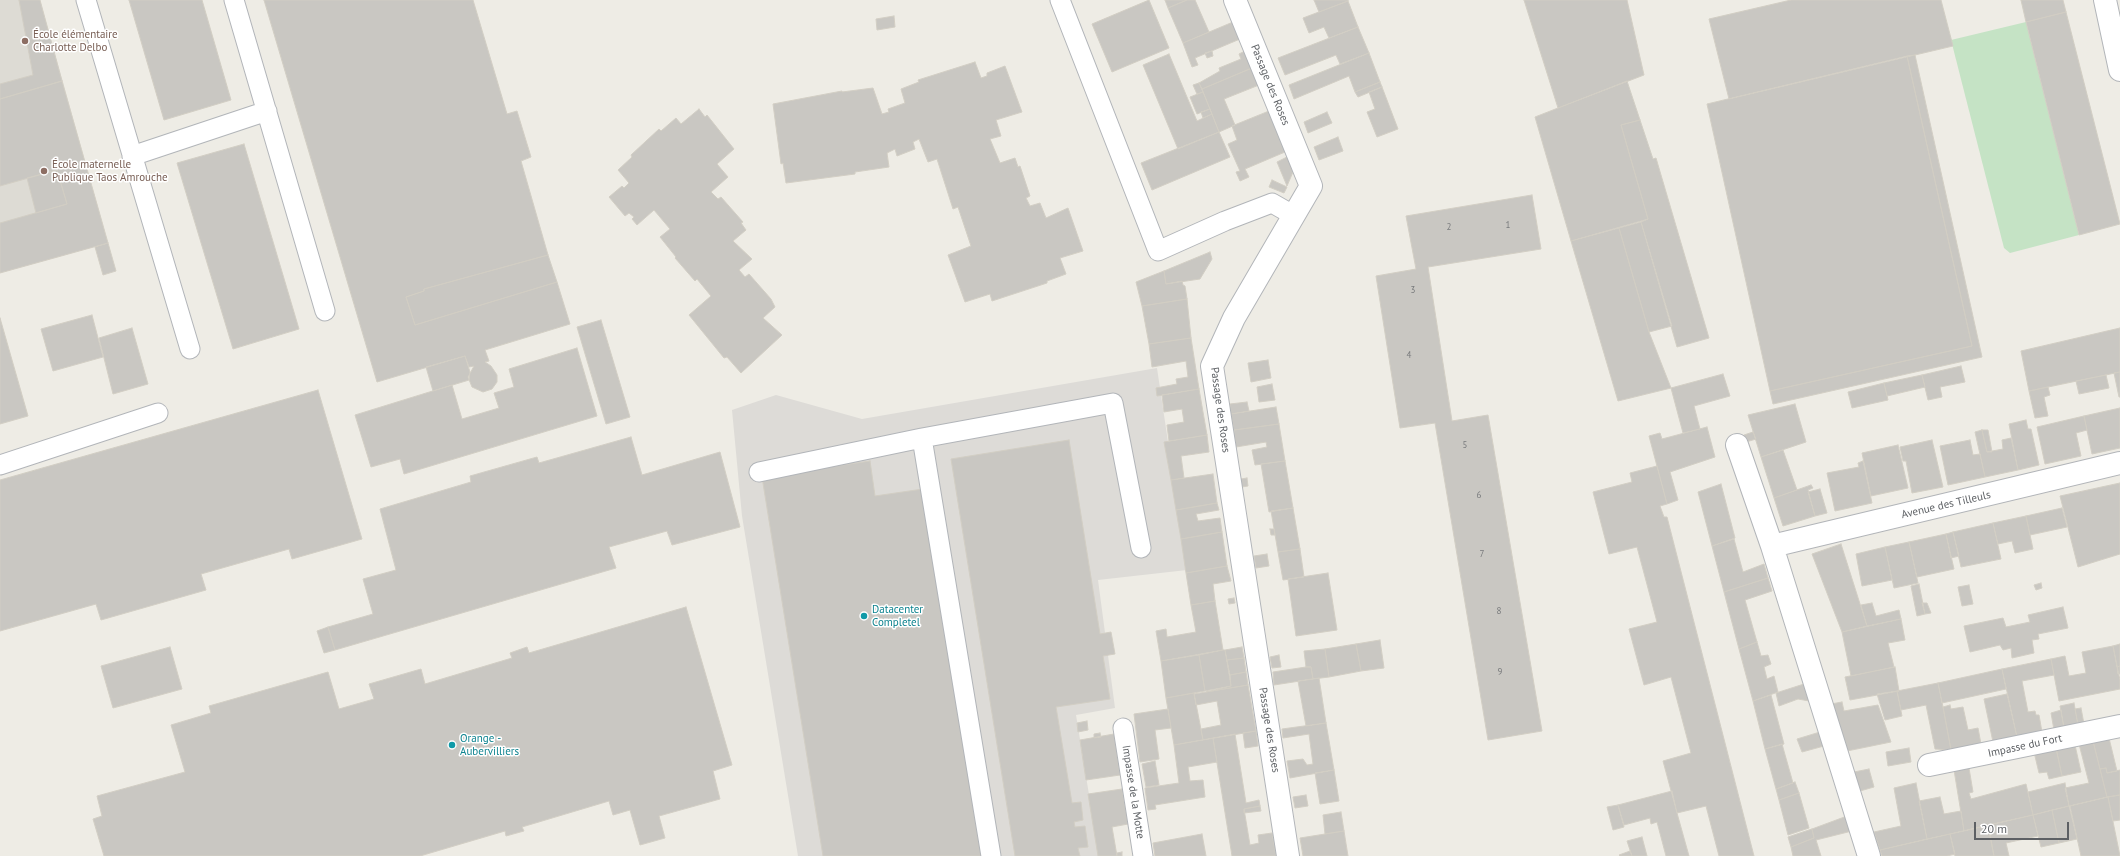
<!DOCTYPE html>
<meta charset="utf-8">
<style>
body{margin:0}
#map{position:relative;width:2120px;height:856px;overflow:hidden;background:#eeece5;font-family:"PT Sans",sans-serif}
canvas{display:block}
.scale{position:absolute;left:1974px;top:822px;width:95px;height:18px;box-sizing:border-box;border:2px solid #5d6064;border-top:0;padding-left:5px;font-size:12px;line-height:14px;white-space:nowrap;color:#5d6064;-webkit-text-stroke:3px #fff;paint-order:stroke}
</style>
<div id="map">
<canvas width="2120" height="856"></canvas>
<div class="scale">20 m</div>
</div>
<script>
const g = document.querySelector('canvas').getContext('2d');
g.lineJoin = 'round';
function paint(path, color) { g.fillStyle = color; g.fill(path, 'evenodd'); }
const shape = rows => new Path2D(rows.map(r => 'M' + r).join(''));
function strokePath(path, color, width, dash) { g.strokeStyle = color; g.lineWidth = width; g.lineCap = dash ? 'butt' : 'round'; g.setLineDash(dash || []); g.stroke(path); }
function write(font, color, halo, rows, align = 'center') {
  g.font = font + ' "PT Sans",sans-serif'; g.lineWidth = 3; g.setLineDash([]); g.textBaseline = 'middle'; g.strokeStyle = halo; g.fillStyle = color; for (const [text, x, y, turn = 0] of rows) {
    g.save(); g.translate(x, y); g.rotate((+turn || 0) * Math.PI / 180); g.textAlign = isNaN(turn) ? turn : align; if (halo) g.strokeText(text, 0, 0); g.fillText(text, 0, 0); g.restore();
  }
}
paint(shape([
 [1157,368,1187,570,1098,580,1115,708,1076,715,1099,856,798,856,742,516,732,410,776,395,862,419]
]), '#dddbd7');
paint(shape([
 [0,0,40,0,108,243,0,273]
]), '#dddbd4');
paint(shape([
 [2026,22,2079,235,2010,253,2004,248,1951,40]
]), '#c5e3c5');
const building = shape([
 [19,0,40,0,62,81,0,99,0,84,33,75,19,0],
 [129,0,202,0,231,100,164,120,129,0],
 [264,0,473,0,507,114,517,111,531,157,521,161,548,255,424,289,424,291,406,297,415,325,557,282,570,324,485,350,489,361,485,362,491,366,497,375,497,382,492,389,483,392,472,387,468,377,474,366,469,367,465,356,377,382,264,0],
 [1149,0,1169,48,1112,72,1092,24,1149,0],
 [1165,0,1187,0,1168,8,1165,0],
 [1187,0,1195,0,1209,32,1183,43,1168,8,1187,0],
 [1314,0,1348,0,1348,1,1319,12,1314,0],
 [1524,0,1627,0,1644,75,1558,108,1524,0],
 [1791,0,1941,0,1953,46,1729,99,1709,19,1791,0],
 [2021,0,2063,0,2066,12,2026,22,2021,0],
 [1348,1,1358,27,1329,38,1324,27,1309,33,1303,18,1348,1],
 [2066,12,2120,224,2079,235,2026,22,2066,12],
 [894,16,895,27,877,30,876,19,894,16],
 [1233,22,1240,39,1195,58,1198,65,1192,67,1183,43,1233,22],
 [1358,27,1369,53,1340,64,1336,55,1285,75,1278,58,1358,27],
 [1212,51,1213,56,1207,58,1205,53,1212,51],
 [1245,51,1252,68,1202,89,1199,83,1220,71,1219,68,1241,59,1239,54,1245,51],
 [1369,53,1380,82,1355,92,1349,76,1294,99,1289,85,1369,53],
 [1169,54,1197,121,1212,114,1219,132,1178,149,1143,65,1169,54],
 [1915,55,1982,357,1773,404,1770,391,1972,346,1907,56,1915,55],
 [1907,56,1972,346,1770,391,1707,104,1907,56],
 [975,62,981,78,987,76,987,73,1005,66,1022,112,996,120,1001,136,990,139,1000,163,1015,158,1018,167,1020,166,1030,196,1026,198,1030,206,1040,203,1046,218,1068,208,1083,251,1060,258,1066,274,1047,281,1047,283,992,301,990,294,965,302,948,255,971,246,958,207,953,209,937,159,928,162,919,139,913,142,915,149,897,156,895,149,887,153,889,167,855,172,855,174,786,183,783,163,781,164,773,104,842,91,842,92,873,88,882,114,889,112,888,109,905,103,901,89,919,82,918,80,975,62],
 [1252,68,1259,85,1224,99,1235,125,1219,132,1202,89,1252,68],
 [62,81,108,243,0,273,0,223,67,204,57,170,0,186,0,99,62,81],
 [1627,81,1640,120,1621,125,1648,219,1571,241,1535,117,1627,81],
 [1380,82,1382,87,1358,97,1355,92,1380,82],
 [1199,83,1203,92,1197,94,1193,85,1199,83],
 [1382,87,1398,129,1377,137,1367,112,1375,109,1369,92,1382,87],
 [1203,92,1210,109,1197,114,1190,97,1203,92],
 [699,109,705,117,707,115,734,149,717,164,728,177,711,192,718,199,721,197,743,222,741,223,746,230,733,241,752,259,739,270,745,277,749,274,771,299,775,307,763,318,782,335,741,373,727,357,724,358,689,315,711,296,697,279,695,281,675,258,676,257,660,237,670,229,654,210,637,225,632,219,634,217,629,213,625,216,609,197,622,186,624,188,629,183,618,170,632,157,631,155,659,129,661,131,676,118,681,124,699,109],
 [1210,109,1212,114,1203,118,1201,112,1210,109],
 [1269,111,1285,152,1245,169,1249,177,1240,181,1236,172,1240,171,1228,144,1237,140,1232,126,1269,111],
 [1327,112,1332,123,1308,133,1304,122,1327,112],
 [1640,120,1653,159,1656,158,1709,338,1677,347,1641,222,1648,219,1621,125,1640,120],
 [1219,132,1230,157,1152,190,1141,163,1219,132],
 [1338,137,1343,151,1319,160,1314,147,1338,137],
 [244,144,299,329,233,349,177,163,244,144],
 [1287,157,1293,172,1287,186,1277,162,1287,157],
 [57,170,67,204,36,213,27,178,57,170],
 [1272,180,1287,187,1284,193,1269,187,1272,180],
 [1532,195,1541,249,1428,267,1452,421,1488,415,1542,731,1488,740,1435,423,1400,428,1376,276,1416,269,1406,216,1532,195],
 [1641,222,1672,326,1649,332,1619,228,1641,222],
 [1619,228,1649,332,1671,388,1618,401,1571,241,1619,228],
 [108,243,116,271,103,275,95,247,108,243],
 [1210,252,1212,259,1200,279,1166,284,1164,271,1210,252],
 [548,255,557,282,415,325,406,297,424,291,424,289,548,255],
 [1164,271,1166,284,1182,281,1183,285,1185,286,1187,299,1142,306,1136,282,1164,271],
 [1187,299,1191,338,1149,344,1142,306,1187,299],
 [92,315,103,357,53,371,41,329,92,315],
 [0,318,28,416,0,424,0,318],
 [601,320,630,417,606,424,577,327,601,320],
 [132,328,148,384,113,394,99,338,132,328],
 [2120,328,2120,372,2029,391,2021,351,2120,328],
 [1191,338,1199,389,1157,396,1156,388,1177,384,1176,379,1188,377,1186,361,1152,367,1149,344,1191,338],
 [577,348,597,416,404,474,400,459,371,467,355,415,452,385,462,419,499,408,494,393,514,387,509,369,577,348],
 [465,356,470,372,469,380,433,391,426,367,465,356],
 [1268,360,1271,378,1251,382,1248,363,1268,360],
 [1961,366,1965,382,1940,387,1942,397,1928,400,1922,375,1961,366],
 [2120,372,2120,397,2119,397,2114,373,2120,372],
 [1723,374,1730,396,1694,406,1700,429,1683,433,1671,388,1723,374],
 [1922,375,1925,387,1887,396,1884,383,1922,375],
 [2106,375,2109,388,2079,394,2076,381,2106,375],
 [1884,383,1888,400,1852,408,1848,392,1884,383],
 [1272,384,1275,400,1259,402,1257,387,1272,384],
 [2048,387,2050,395,2044,397,2048,416,2035,418,2029,391,2048,387],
 [1199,389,1207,435,1169,441,1167,425,1184,422,1182,409,1164,412,1162,395,1199,389],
 [318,390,362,539,292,559,289,549,201,574,206,590,101,620,96,604,0,631,0,480,318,390],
 [1247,402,1249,411,1231,414,1230,404,1247,402],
 [1795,404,1806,442,1761,457,1748,415,1795,404],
 [1276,407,1279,424,1234,430,1231,414,1276,407],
 [2120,408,2120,448,2092,454,2084,416,2120,408],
 [2084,416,2087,430,2076,433,2081,456,2045,464,2037,427,2084,416],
 [2026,420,2028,429,2031,429,2039,465,2018,470,2009,424,2026,420],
 [1279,424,1285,461,1255,465,1252,450,1267,447,1266,442,1236,447,1234,430,1279,424],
 [1707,427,1715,457,1670,472,1678,500,1667,504,1649,436,1660,433,1662,439,1707,427],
 [1982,430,1988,430,1992,452,1987,452,1982,430],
 [1982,430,1987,452,2003,449,2002,440,2011,438,2018,470,1985,477,1975,432,1982,430],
 [1753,432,1756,439,1746,442,1744,435,1753,432],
 [1207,435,1209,452,1181,456,1184,478,1171,480,1164,442,1207,435],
 [631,437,642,475,720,452,740,527,672,545,667,531,609,547,616,568,335,650,328,627,373,614,363,579,396,570,380,509,471,482,470,476,537,457,539,463,631,437],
 [1069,440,1100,634,1111,632,1115,654,1103,656,1110,699,1056,707,1072,803,1081,802,1083,820,1074,822,1075,827,1085,826,1088,847,1078,848,1080,856,1015,856,951,459,1069,440],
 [1932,440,1943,487,1912,493,1906,461,1903,461,1900,447,1932,440],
 [1970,440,1973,455,1980,454,1985,477,1948,485,1940,446,1970,440],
 [1898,445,1908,488,1871,496,1862,453,1898,445],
 [1783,450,1797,490,1774,498,1761,457,1783,450],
 [870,461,875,496,923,489,981,856,823,856,762,477,870,461],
 [1285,461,1293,508,1269,512,1261,464,1285,461],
 [1863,461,1872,503,1835,511,1827,473,1859,467,1858,463,1863,461],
 [1657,466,1667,504,1660,506,1664,517,1667,517,1754,856,1719,856,1706,806,1677,813,1663,761,1691,753,1671,677,1644,685,1629,629,1657,622,1637,547,1609,554,1593,492,1632,482,1630,473,1657,466],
 [1213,474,1217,503,1176,510,1171,480,1213,474],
 [1247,478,1248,486,1242,487,1241,479,1247,478],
 [2120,483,2120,554,2078,567,2060,496,2120,483],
 [1721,484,1735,538,1712,546,1698,492,1721,484],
 [1811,485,1813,488,1808,490,1815,516,1783,526,1774,498,1811,485],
 [1820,489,1827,513,1815,516,1808,492,1820,489],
 [1217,503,1219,510,1196,514,1198,521,1220,518,1222,532,1181,539,1176,510,1217,503],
 [1293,508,1300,549,1278,552,1271,511,1293,508],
 [2062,508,2067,527,2030,535,2026,516,2062,508],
 [2026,516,2033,549,2015,553,2012,541,1998,544,1993,523,2026,516],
 [1993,523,2001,559,1961,567,1953,532,1993,523],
 [1270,529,1274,529,1275,535,1271,535,1270,529],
 [1222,532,1227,566,1186,573,1181,539,1222,532],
 [1953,532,1959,556,1951,558,1946,534,1953,532],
 [1946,534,1954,569,1917,577,1909,542,1946,534],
 [1734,539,1743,572,1764,564,1768,578,1724,592,1712,546,1734,539],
 [1909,542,1918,583,1894,588,1885,547,1909,542],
 [1841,544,1867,626,1842,632,1812,554,1841,544],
 [1885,547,1892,580,1862,586,1856,554,1885,547],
 [1300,549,1304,577,1283,580,1278,552,1300,549],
 [1267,554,1269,566,1256,568,1254,556,1267,554],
 [1227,566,1231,581,1213,584,1215,601,1191,605,1186,573,1227,566],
 [1328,573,1337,630,1296,636,1288,579,1328,573],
 [1768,578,1772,591,1745,600,1757,642,1739,649,1724,592,1768,578],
 [2041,583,2042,588,2036,590,2034,585,2041,583],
 [1919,584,1925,614,1917,616,1911,586,1919,584],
 [1969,585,1973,604,1962,606,1958,587,1969,585],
 [1234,598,1235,603,1229,604,1228,599,1234,598],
 [1215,601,1223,650,1161,661,1156,631,1166,629,1167,637,1196,632,1191,605,1215,601],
 [1872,603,1876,616,1899,610,1901,619,1867,626,1861,605,1872,603],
 [1922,603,1927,603,1931,613,1925,614,1922,603],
 [686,607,732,765,713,771,720,799,659,816,665,838,640,845,630,810,613,815,609,801,522,827,524,831,506,836,505,831,420,856,104,856,93,819,102,816,97,796,185,772,171,725,211,713,209,706,328,672,339,709,374,699,369,684,421,669,425,684,512,658,510,653,527,647,529,653,686,607],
 [2063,607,2068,628,2038,634,2039,639,2032,640,2034,653,2012,658,2011,648,2003,650,2000,645,1970,652,1964,626,2003,618,2006,627,2030,622,2028,615,2063,607],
 [1901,619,1905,640,1888,643,1894,667,1851,676,1842,632,1901,619],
 [328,627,335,650,324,653,317,631,328,627],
 [1380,640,1384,668,1361,671,1356,644,1380,640],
 [1757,642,1761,656,1768,655,1771,664,1764,667,1767,679,1774,676,1778,692,1753,701,1739,649,1757,642],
 [1356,644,1361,671,1329,677,1325,649,1356,644],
 [2120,644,2120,666,2117,667,2113,646,2120,644],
 [2113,646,2120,680,2120,689,2059,701,2051,659,2065,656,2069,676,2086,673,2082,652,2113,646],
 [170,647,182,689,113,708,101,666,170,647],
 [1242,647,1244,658,1227,660,1225,650,1242,647],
 [1325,649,1329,677,1313,679,1311,667,1306,667,1304,651,1325,649],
 [1223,650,1225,650,1231,686,1205,691,1199,655,1223,650],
 [1199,655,1205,691,1166,698,1161,661,1199,655],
 [1279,655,1281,667,1272,668,1270,657,1279,655],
 [1244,658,1246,672,1230,675,1227,660,1244,658],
 [2051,659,2054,675,2022,681,2028,712,2035,711,2036,715,2039,715,2042,732,2017,737,2002,669,2051,659],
 [2120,666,2120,674,2118,674,2117,667,2120,666],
 [1306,667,1311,667,1313,679,1274,685,1273,672,1306,667],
 [1895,667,1899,691,1850,700,1845,677,1895,667],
 [2002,669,2006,689,1942,703,1938,683,2002,669],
 [1246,672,1248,685,1206,692,1231,686,1230,675,1246,672],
 [1319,678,1326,723,1306,726,1298,681,1319,678],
 [1938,683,1943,707,1951,750,1935,749,1926,705,1901,710,1897,691,1938,683],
 [1804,684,1809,701,1798,699,1779,706,1776,693,1804,684],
 [1248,685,1256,731,1203,740,1201,729,1221,725,1217,701,1196,705,1194,694,1248,685],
 [1897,691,1902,716,1885,720,1877,694,1897,691],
 [1194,693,1203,740,1174,745,1166,698,1194,693],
 [2007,694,2017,737,1993,742,1984,699,2007,694],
 [1771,695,1784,744,1765,749,1753,701,1771,695],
 [1842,702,1844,711,1878,705,1891,742,1847,751,1831,704,1842,702],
 [2074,703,2078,725,2064,728,2060,706,2074,703],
 [1950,705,1951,709,1963,707,1968,730,1978,728,1981,744,1951,750,1943,707,1950,705],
 [2081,708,2084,724,2078,725,2075,709,2081,708],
 [1168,709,1171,728,1155,730,1159,759,1140,762,1134,714,1168,709],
 [2061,710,2064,728,2054,730,2051,713,2061,710],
 [1087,721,1088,730,1078,732,1077,723,1087,721],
 [1326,723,1334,770,1290,778,1287,761,1303,759,1307,765,1313,764,1309,734,1283,738,1282,729,1326,723],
 [1256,731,1258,746,1245,748,1243,733,1256,731],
 [1820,732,1824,746,1802,752,1797,739,1820,732],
 [1100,733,1101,737,1094,738,1094,734,1100,733],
 [1114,734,1120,775,1086,780,1080,740,1114,734],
 [1235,734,1246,803,1259,800,1260,806,1244,809,1250,845,1259,843,1258,835,1272,833,1276,856,1232,856,1213,738,1235,734],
 [1213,738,1217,762,1188,767,1190,781,1203,780,1205,797,1155,805,1156,809,1148,810,1145,788,1179,783,1174,745,1213,738],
 [2109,738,2117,771,2107,773,2106,768,2100,769,2093,741,2109,738],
 [2093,741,2107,797,2069,806,2065,788,2089,783,2079,744,2093,741],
 [1782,744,1793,783,1776,789,1765,749,1782,744],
 [2075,745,2081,772,2062,776,2056,748,2075,745],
 [1909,748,1911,762,1888,766,1886,752,1909,748],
 [2056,748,2062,776,2049,779,2047,772,2039,773,2034,752,2056,748],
 [1155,761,1159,785,1146,787,1142,764,1155,761],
 [1969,768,1973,792,1969,793,1971,799,2026,784,2033,815,1964,831,1954,770,1969,768],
 [2106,768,2107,773,2120,770,2120,795,2107,797,2100,769,2106,768],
 [1869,769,1874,787,1860,791,1854,772,1869,769],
 [1334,770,1339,801,1320,804,1315,773,1334,770],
 [1795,782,1799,793,1779,800,1776,789,1795,782],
 [1916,783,1927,839,1880,850,1874,832,1901,826,1894,788,1916,783],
 [2065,783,2069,806,2033,815,2028,792,2065,783],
 [1122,789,1128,824,1112,827,1117,856,1098,856,1088,794,1122,789],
 [1672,791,1677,813,1689,856,1666,856,1657,822,1651,824,1650,818,1624,825,1618,805,1672,791],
 [1799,793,1809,828,1788,835,1779,800,1799,793],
 [1306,795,1308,806,1295,808,1293,797,1306,795],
 [2120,795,2120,820,2113,821,2108,797,2120,795],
 [1940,797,1944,814,1961,811,1964,831,1927,839,1919,801,1940,797],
 [2108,797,2120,856,2081,856,2070,806,2108,797],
 [1618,805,1624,827,1613,830,1607,807,1618,805],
 [1260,806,1261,811,1244,813,1244,809,1260,806],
 [2069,806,2077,839,2059,843,2052,810,2069,806],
 [2052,810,2059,843,2041,847,2033,815,2052,810],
 [1341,812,1344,831,1325,834,1323,815,1341,812],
 [2033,815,2038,836,2006,843,2009,856,1994,856,1988,825,2033,815],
 [1847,816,1852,831,1816,840,1821,856,1793,856,1791,847,1814,838,1812,829,1847,816],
 [1988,825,1994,856,1955,856,1950,834,1988,825],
 [1812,829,1814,838,1791,847,1788,837,1812,829],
 [1344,831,1348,856,1303,856,1300,838,1344,831],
 [1202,834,1206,856,1155,856,1153,843,1202,834],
 [1950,834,1955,854,1947,856,1882,856,1880,850,1950,834],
 [1642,837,1647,856,1632,856,1627,841,1642,837],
 [1630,851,1632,856,1620,856,1619,855,1630,851],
 [1122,852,1122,856,1117,856,1117,853,1122,852]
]);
paint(building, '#c9c7c2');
strokePath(building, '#d2cec4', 1);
const lane = shape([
 [86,0,190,349],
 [234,0,325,311],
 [1060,0,1158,251,1225,221,1272,203,1293,215],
 [132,156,267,111],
 [922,438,1113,403,1141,548],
 [0,465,158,413],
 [759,472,922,438,991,856],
 [1123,728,1143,856]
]);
const street = shape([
 [1235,0,1311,186,1234,318,1212,366,1288,856],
 [2105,0,2120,70],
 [1737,445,1772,546],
 [1929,765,2120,726],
 [1869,856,1772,546,2120,463]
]);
strokePath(lane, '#b2b5b9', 21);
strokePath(street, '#b2b5b9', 24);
strokePath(lane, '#fff', 19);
strokePath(street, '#fff', 22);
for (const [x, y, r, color] of [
 [25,41,4,"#8d6e63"],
 [44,171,4,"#8d6e63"],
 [864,616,4,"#0f9aa8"],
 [452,745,4,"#0f9aa8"]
]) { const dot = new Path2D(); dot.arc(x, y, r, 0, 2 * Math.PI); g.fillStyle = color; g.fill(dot); strokePath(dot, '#fff', 1.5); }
write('9px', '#787a7c', null, [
 ["1",1508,225],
 ["2",1449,227],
 ["3",1413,290],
 ["4",1409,355],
 ["5",1465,445],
 ["6",1479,495],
 ["7",1482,554],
 ["8",1499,611],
 ["9",1500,672]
]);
write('11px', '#785e54', '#fff', [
 ["École élémentaire",33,35],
 ["Charlotte Delbo",33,48],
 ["École maternelle",52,165],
 ["Publique Taos Amrouche",52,178]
], 'left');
write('11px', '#5d6064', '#fff', [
 ["Passage des Roses",1270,85,68],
 ["Passage des Roses",1220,410,82],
 ["Avenue des Tilleuls",1946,505,-13],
 ["Passage des Roses",1269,730,81],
 ["Impasse du Fort",2025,746,-12],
 ["Impasse de la Motte",1133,792,81]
]);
write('11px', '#0d838f', '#fff', [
 ["Datacenter",872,610],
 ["Completel",872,623],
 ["Orange -",460,739],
 ["Aubervilliers",460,752]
], 'left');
</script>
